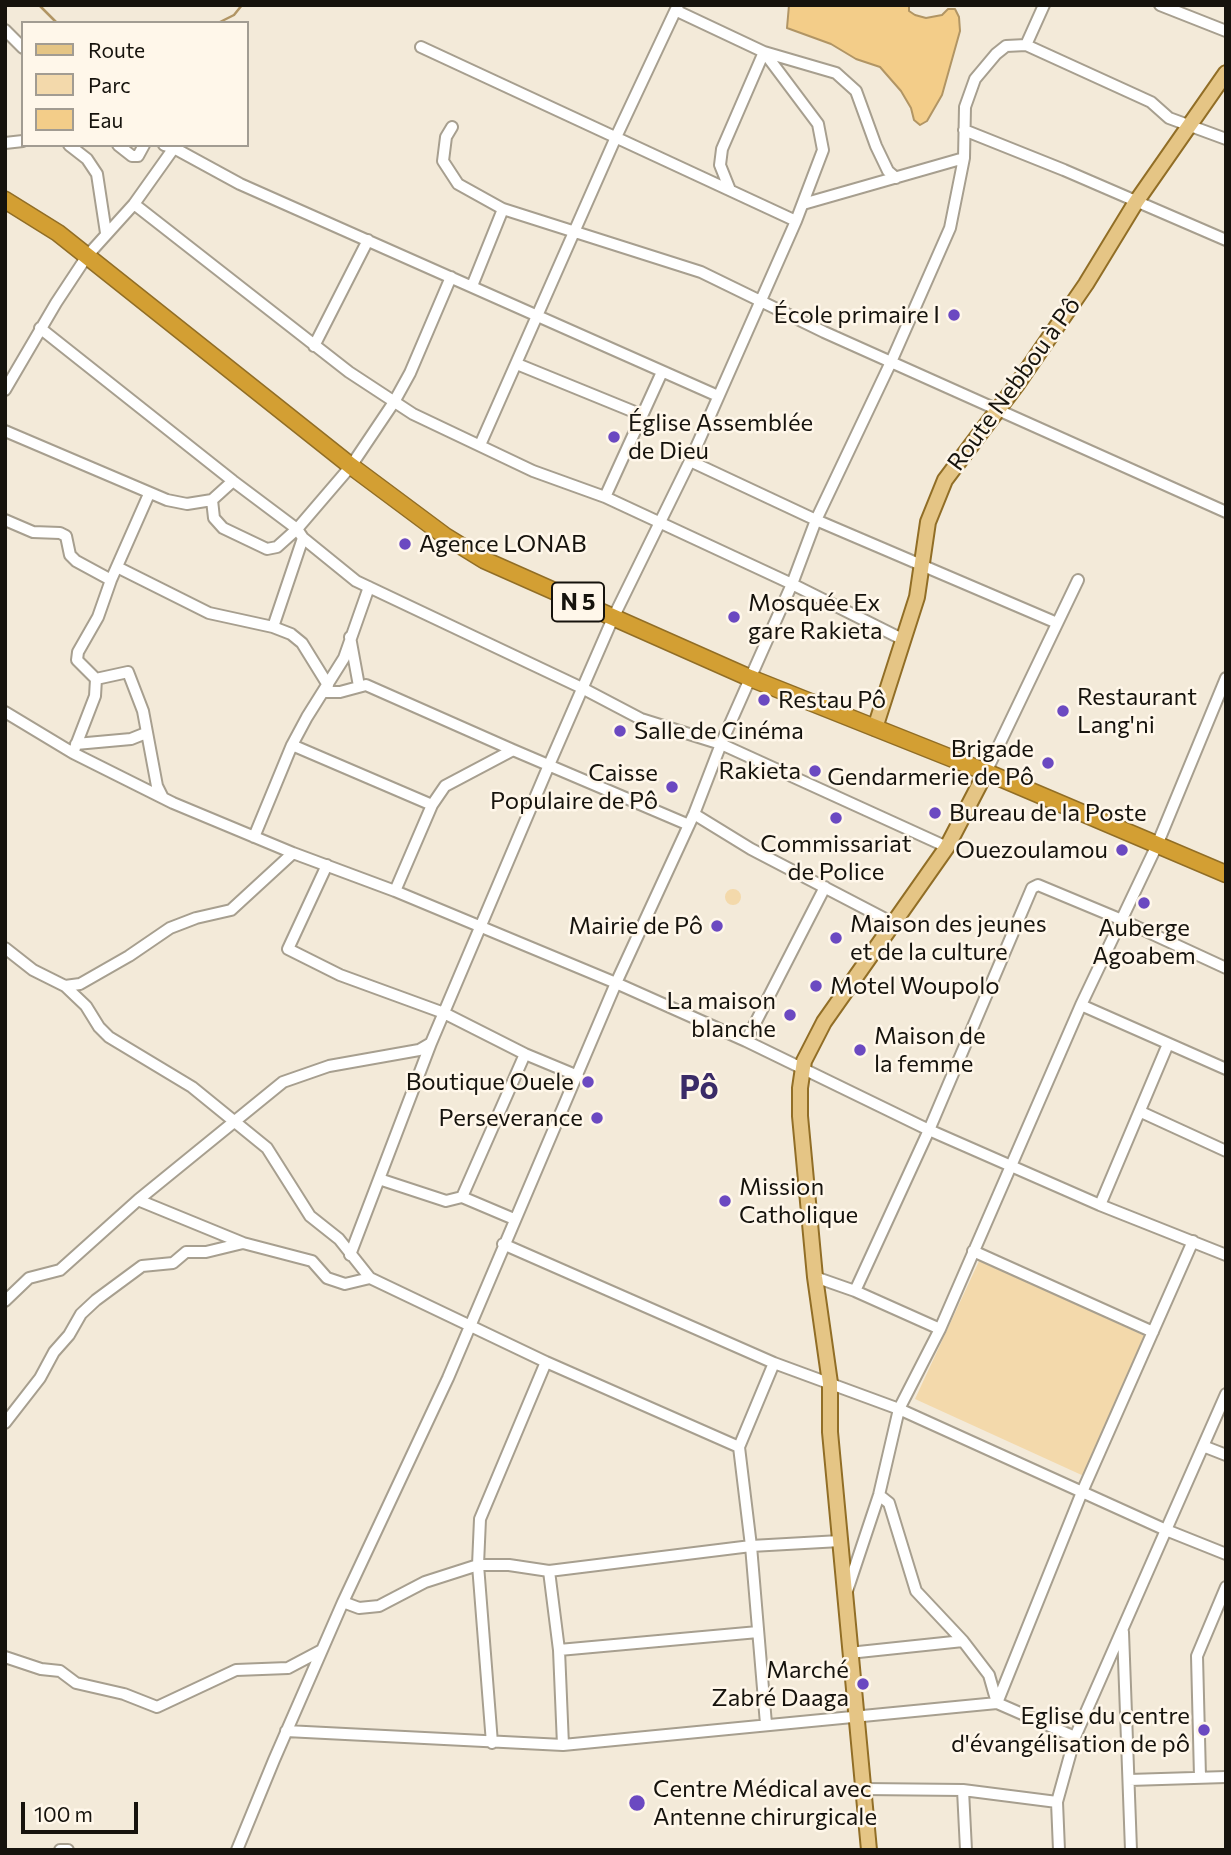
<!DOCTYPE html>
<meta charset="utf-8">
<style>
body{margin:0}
#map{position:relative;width:1231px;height:1855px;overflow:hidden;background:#f3ead9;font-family:Commissioner,sans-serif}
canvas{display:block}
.frame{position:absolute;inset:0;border:7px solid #16130d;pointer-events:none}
.legend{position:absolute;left:21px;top:21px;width:228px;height:126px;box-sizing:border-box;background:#fff7ea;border:2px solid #a29c92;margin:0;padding:9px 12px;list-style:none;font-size:21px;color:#16130d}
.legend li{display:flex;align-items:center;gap:14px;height:35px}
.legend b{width:35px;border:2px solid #a29c92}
.scale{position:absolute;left:21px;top:1802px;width:117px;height:32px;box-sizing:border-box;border:4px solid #16130d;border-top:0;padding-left:9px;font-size:21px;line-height:24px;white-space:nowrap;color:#16130d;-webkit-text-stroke:5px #fff7ea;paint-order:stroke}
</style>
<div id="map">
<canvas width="1231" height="1855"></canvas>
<div class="frame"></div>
<ul class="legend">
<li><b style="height:9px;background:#e5c585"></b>Route</li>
<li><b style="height:19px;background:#f3d9ab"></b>Parc</li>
<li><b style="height:19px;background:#f3cd89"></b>Eau</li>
</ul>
<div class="scale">100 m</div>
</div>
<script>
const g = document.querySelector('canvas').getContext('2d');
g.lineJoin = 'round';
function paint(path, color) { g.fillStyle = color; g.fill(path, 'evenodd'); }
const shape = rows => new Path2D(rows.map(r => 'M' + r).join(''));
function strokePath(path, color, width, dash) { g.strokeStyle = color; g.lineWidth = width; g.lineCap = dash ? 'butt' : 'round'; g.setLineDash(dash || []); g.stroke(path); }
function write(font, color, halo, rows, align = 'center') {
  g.font = font + ' Commissioner,sans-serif'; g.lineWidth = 5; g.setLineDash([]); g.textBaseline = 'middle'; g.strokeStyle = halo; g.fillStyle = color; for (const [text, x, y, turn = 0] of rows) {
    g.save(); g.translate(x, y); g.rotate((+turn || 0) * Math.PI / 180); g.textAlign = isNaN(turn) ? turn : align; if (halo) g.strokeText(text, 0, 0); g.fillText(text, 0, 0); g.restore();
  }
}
paint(shape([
 '725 897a8 8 0 1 1 16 0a8 8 0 1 1-16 0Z',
 [980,1259,1149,1338,1086,1477,915,1399]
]), '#f3d9ab');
const water = shape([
 [789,5,909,5,909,11,915,15,926,18,942,15,948,9,955,9,959,17,960,31,942,95,927,121,920,125,914,120,911,108,901,91,880,67,856,59,831,44,787,28,789,5]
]);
paint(water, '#f3cd89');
strokePath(water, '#b19564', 2);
strokePath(shape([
 [39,5,57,23],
 [218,23,234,15,242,5]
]), '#b19564', 2.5);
const minor = shape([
 [1160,5,1226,31],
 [677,11,764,52,818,124,823,150,796,221],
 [5,30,23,48],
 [1026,45,1151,102,1169,118,1226,139],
 [452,127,446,137,443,161,458,184,503,209,701,272,824,332,1226,512],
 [964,130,1064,170,1226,240],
 [5,143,23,141],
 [69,145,87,159,97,174,106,233],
 [118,145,132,156,138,156,144,145],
 [164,145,174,148,240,184,718,396],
 [730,190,720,165,722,149,764,52,836,73,856,91,876,146,888,171,896,178],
 [134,204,349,372,413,414,533,471,605,497,792,584,902,639],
 [803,204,964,158],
 [472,286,503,209],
 [40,328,233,481,297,529,303,538,356,581,582,688,641,719,721,744,947,847],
 [314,346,368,240],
 [517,364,642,415],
 [5,390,56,303,87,256,134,204,176,145],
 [5,431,167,500,187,504,212,500,233,481],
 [480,445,616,137,678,5],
 [690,461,816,520,1057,623],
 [605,497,662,372],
 [212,500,214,518,223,528,267,549,277,547,297,529,351,466,394,402,410,373,451,277],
 [5,520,33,532,60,533,66,536,70,555,76,561,111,580],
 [117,567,209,613,273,627,291,634,302,643,328,685],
 [273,627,303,538],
 [350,637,359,686],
 [96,679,128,672,143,711,157,786,163,798],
 [324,692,340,692,366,685,513,750,689,825],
 [5,712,73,753,173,803,293,853,395,891,616,983,746,1041,929,1130,1100,1205,1226,1255],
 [76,744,131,739,146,733],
 [292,745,432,805],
 [73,753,95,696,96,679,77,660,78,652,98,617,111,580,149,494],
 [986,772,1078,580],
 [694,814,751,849,893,923],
 [254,837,292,745,307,717,344,658,369,587],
 [327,865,288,949,340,975,444,1013,525,1054,578,1076],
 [395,891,432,805,445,786,513,750],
 [5,948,33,970,65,986,86,1006,99,1027,109,1037,192,1087,267,1148,310,1216,339,1239,370,1278,546,1362,739,1447,774,1363],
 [65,986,80,984,129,956,170,928,196,918,231,910,293,853],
 [1081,1005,1226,1069],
 [746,1041,825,887],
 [1141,1112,1226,1151],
 [379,1179,446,1201,462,1197,514,1219],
 [462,1197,525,1054],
 [138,1200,243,1243,312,1261,327,1278,345,1284,370,1278],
 [1100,1205,1168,1044],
 [503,1244,774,1363,899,1409,1166,1530,1226,1394],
 [973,1251,1153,1332],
 [350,1255,431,1043,549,765,613,618,690,461,796,221,421,47],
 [815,1277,855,1291,940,1329],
 [855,1291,929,1130,1032,888,1038,885,1122,920,1226,968],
 [5,1301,29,1278,60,1270,138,1200,283,1082,329,1066,419,1050,431,1043],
 [5,1423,40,1378,54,1352,69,1335,81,1314,96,1300,142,1266,173,1263,186,1252,206,1252,243,1243],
 [1203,1446,1226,1455],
 [739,1447,751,1546,766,1724],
 [879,1495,889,1503,916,1591,963,1641,989,1675,997,1703],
 [549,1571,559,1650,563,1745],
 [847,1591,879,1495,899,1409,940,1329,1081,1005,1157,845,1226,678],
 [343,1602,359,1608,379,1606,425,1582,478,1565,509,1565,549,1571,751,1546,840,1541],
 [1123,1632,1131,1850],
 [559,1650,758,1632],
 [849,1653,963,1641],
 [5,1657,41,1669,60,1671,76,1683,124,1694,157,1707,236,1670,288,1668,322,1650],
 [997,1703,1082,1492,1193,1241],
 [286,1731,563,1745,997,1703,1075,1737],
 [492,1743,478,1565,480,1519,546,1362],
 [1200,1777,1197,1656,1226,1587],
 [1129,1780,1226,1777],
 [863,1789,963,1790,1057,1802,1075,1737,1166,1530,1226,1554],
 [963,1790,966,1850],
 [1057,1802,1059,1850],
 [60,1850,68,1850],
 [237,1850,274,1760,343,1602,448,1378,616,983,694,814,721,744,792,584,816,520,891,362,950,228,964,158,965,107,975,79,996,54,1006,46,1026,45,1044,5]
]);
const major = shape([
 [875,728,917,597,928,522,945,480,1018,383,1086,284,1136,202,1226,73],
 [869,1850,830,1432,830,1383,815,1277,800,1116,800,1088,804,1061,824,1022,947,847,986,772]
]);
const highway = shape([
 [5,200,58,233,351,466,445,536,484,560,750,678,986,772,1226,874]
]);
strokePath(minor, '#a79f8f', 14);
strokePath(major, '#916e26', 18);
strokePath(highway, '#916e26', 19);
strokePath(minor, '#fff', 10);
strokePath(major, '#e5c585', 14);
strokePath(highway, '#d39f33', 16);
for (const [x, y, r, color] of [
 [954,315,7,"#6b49c1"],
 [614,437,7,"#6b49c1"],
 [405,544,7,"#6b49c1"],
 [734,617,7,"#6b49c1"],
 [764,700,7,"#6b49c1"],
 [1063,711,7,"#6b49c1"],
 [620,731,7,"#6b49c1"],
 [1048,763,7,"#6b49c1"],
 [815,771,7,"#6b49c1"],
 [672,787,7,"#6b49c1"],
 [935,813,7,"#6b49c1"],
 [836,818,7,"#6b49c1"],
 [1122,850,7,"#6b49c1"],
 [1144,903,7,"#6b49c1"],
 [717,926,7,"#6b49c1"],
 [836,938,7,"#6b49c1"],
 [816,986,7,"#6b49c1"],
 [790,1015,7,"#6b49c1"],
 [860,1050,7,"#6b49c1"],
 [588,1082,7,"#6b49c1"],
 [597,1118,7,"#6b49c1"],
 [725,1201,7,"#6b49c1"],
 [863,1684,7,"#6b49c1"],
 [1204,1730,7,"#6b49c1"],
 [637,1803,9,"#6b49c1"]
]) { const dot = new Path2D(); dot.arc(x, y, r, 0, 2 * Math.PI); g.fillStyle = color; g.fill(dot); strokePath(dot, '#fff7ea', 2.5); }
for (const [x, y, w] of [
 [578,602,52]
]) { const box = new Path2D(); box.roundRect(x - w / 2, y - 19.5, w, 39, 5); g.fillStyle = '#fff7ea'; g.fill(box); strokePath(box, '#16130d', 2); }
write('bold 23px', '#16130d', null, [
 ["N 5",578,602]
]);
write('24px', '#16130d', '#fff7ea', [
 ["École primaire I",940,315,"right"],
 ["Église Assemblée",628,423],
 ["de Dieu",628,451],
 ["Agence LONAB",419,544],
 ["Mosquée Ex",748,603],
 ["gare Rakieta",748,631],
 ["Restaurant",1077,697],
 ["Lang'ni",1077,725],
 ["Restau Pô",778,700],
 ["Salle de Cinéma",634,731],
 ["Brigade",1034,749,"right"],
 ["Gendarmerie de Pô",1034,777,"right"],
 ["Rakieta",801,771,"right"],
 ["Caisse",658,773,"right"],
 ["Populaire de Pô",658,801,"right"],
 ["Bureau de la Poste",949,813],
 ["Commissariat",836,844,"center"],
 ["de Police",836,872,"center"],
 ["Ouezoulamou",1108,850,"right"],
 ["Maison des jeunes",850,924],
 ["et de la culture",850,952],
 ["Mairie de Pô",703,926,"right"],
 ["Auberge",1144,928,"center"],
 ["Agoabem",1144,956,"center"],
 ["Motel Woupolo",830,986],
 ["La maison",776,1001,"right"],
 ["blanche",776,1029,"right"],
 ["Maison de",874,1036],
 ["la femme",874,1064],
 ["Boutique Ouele",574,1082,"right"],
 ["Perseverance",583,1118,"right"],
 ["Mission",739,1187],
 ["Catholique",739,1215],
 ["Marché",849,1670,"right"],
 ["Zabré Daaga",849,1698,"right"],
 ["Eglise du centre",1190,1716,"right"],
 ["d'évangélisation de pô",1190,1744,"right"],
 ["Centre Médical avec",653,1789],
 ["Antenne chirurgicale",653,1817]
], 'left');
write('24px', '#16130d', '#fff7ea', [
 ["Route Nebbou à Pô",1014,384,-54]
]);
write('bold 32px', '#3a2b67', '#fff7ea', [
 ["Pô",699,1088]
]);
</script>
